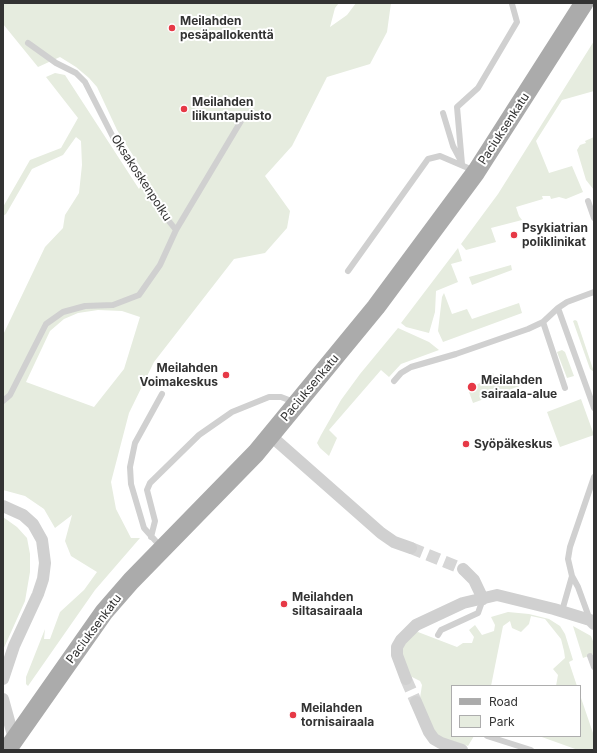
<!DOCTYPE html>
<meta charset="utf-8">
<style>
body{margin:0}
#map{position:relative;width:597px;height:753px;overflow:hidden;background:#fff;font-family:Inter,sans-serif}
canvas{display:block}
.frame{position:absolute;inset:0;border:4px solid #333;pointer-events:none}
.legend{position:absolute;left:451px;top:685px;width:130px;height:52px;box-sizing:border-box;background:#fff;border:1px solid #adadad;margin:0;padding:5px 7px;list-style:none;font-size:12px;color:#333}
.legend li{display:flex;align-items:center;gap:8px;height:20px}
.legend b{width:20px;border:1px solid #adadad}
</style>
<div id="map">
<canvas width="597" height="753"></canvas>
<div class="frame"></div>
<ul class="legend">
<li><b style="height:5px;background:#ababab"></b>Road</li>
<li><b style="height:11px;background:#e6ecdf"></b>Park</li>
</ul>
</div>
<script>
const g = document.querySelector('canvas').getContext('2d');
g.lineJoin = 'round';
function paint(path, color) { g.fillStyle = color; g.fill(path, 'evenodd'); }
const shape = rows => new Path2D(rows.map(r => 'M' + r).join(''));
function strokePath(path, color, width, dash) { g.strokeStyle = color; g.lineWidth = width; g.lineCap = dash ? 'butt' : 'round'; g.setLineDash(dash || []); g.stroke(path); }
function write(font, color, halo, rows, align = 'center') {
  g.font = font + ' Inter,sans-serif'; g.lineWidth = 4; g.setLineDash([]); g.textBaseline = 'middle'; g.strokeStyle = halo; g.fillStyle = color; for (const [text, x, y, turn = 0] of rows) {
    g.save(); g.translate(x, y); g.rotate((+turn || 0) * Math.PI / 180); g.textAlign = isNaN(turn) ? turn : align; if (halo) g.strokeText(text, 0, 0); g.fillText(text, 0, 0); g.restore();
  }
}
paint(shape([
 [3,3,339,3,335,8,330,27,347,15,356,3,391,3,387,32,370,64,327,77,292,146,265,176,290,211,287,228,265,253,234,259,154,362,129,413,111,482,116,509,131,538,140,538,95,590,28,686,26,684,26,677,45,629,44,639,50,639,60,612,84,590,97,572,71,556,65,541,72,515,55,528,44,509,25,496,3,490,3,335,45,247,63,228,65,215,79,193,82,165,81,141,76,137,63,155,32,169,6,214,3,216,3,207,30,160,61,148,78,118,46,77,55,73,65,75,139,189,146,176,117,130,97,87,89,78,76,67,60,57,38,67,3,24],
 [98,310,122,311,140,317,124,369,94,407,26,382,50,331,64,319,78,313],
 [594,41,594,91,562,100,536,141,549,173,572,166,583,192,566,199,559,197,551,199,550,196,542,196,543,199,516,207,519,216,522,220,491,228,496,242,466,250,461,244,498,194],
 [594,137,594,190,586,180,577,150,580,145,586,143,585,141],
 [458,248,462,261,451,264,458,282,436,291,435,312,429,333,406,327,401,323],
 [511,265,512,270,472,285,469,277],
 [444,293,452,314,467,309,472,319,519,303,522,313,443,342,438,331,442,297],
 [575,320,577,321,594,372,590,369,573,321],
 [398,328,429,342,439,350,401,364,389,377,381,370,329,430,337,438,329,456,320,448,317,443,321,435,341,400,360,374],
 [562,350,565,352,574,376,567,378,557,352],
 [493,373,498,385,525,375,528,383,473,403,469,392,476,389,475,386,484,380,483,377],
 [581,399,594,435,560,447,547,412],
 [3,517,17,527,27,538,30,554,30,572,25,601,3,650],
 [508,612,529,614,549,619,560,626,565,634,573,660,569,662,577,686,556,686,558,675,553,669,565,658,564,651,561,639,545,619,531,616,529,624,521,632,512,628,510,621,503,626,491,686,452,686,452,736,474,736,468,746,443,738,435,733,420,698,422,685,420,681,410,676,402,654,403,644,412,634,418,632,457,647,463,643,472,643,474,637,469,630,475,625,482,635,494,631,495,625,491,617],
 [573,626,591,636,594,644,594,654,583,658],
 [580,695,594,736,594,750,578,750,539,736,580,736]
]), '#e6ecdf');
strokePath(shape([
 [411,548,463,569],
 [406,679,416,702]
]), '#d6d6d6', 12, [12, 6]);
strokePath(shape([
 [28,43,56,63,76,73,85,82,116,143,157,206,176,230],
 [443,113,453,146,461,161],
 [462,164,457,107,478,88,517,22,512,4],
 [588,201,594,218],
 [348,271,428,159,440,156,475,171],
 [558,308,594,408],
 [543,322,565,388],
 [394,381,401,373,411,367,456,354,528,329,543,322,558,308,567,302,594,292],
 [3,401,10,395,46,324,63,312,85,306,113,305,139,295,160,265,176,230,244,116],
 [151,537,155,521,147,490,150,483,199,435,232,412,269,397,281,397,294,402],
 [161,547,144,528,131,484,130,467,135,443,162,394],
 [572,576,578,587,590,620],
 [562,611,572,576,568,559,570,547,594,477],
 [438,635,441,630,478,613,483,599],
 [590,656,594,667],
 [487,736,531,750]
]), '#d0d0d0', 6);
strokePath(shape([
 [271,436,381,533,394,542,411,548],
 [3,506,23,515,33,524,42,540,45,563,43,579,38,594,14,646,3,679],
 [463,569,474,580,483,599],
 [406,679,397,655,397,647,401,640,416,625,463,603,497,595,554,609,590,620,594,624],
 [3,699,14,739],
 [416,702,429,732,434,739,441,743,462,750]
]), '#d0d0d0', 12);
strokePath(shape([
 [7,750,104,612,131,581,256,453,376,307,476,172,584,3]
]), '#ababab', 19);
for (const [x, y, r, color] of [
 [172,28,4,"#e63946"],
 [184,109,4,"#e63946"],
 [514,235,4,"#e63946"],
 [226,375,4,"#e63946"],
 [472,387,5,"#e63946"],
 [466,444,4,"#e63946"],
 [284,604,4,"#e63946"],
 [293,715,4,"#e63946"]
]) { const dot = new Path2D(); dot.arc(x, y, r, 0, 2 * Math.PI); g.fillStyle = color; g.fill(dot); strokePath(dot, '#fff', 1.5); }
write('bold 12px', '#333', '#fff', [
 ["Meilahden",180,21],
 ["pesäpallokenttä",180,35],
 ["Meilahden",192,102],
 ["liikuntapuisto",192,116],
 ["Psykiatrian",522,228],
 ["poliklinikat",522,242],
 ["Meilahden",218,368,"right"],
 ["Voimakeskus",218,382,"right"],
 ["Meilahden",481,380],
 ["sairaala-alue",481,394],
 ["Syöpäkeskus",474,444],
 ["Meilahden",292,597],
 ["siltasairaala",292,611],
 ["Meilahden",301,708],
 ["tornisairaala",301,722]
], 'left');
write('12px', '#333', '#fff', [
 ["Paciuksenkatu",504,129,-57],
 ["Oksakoskenpolku",141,178,57],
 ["Paciuksenkatu",310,388,-50],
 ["Paciuksenkatu",94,629,-53]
]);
</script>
